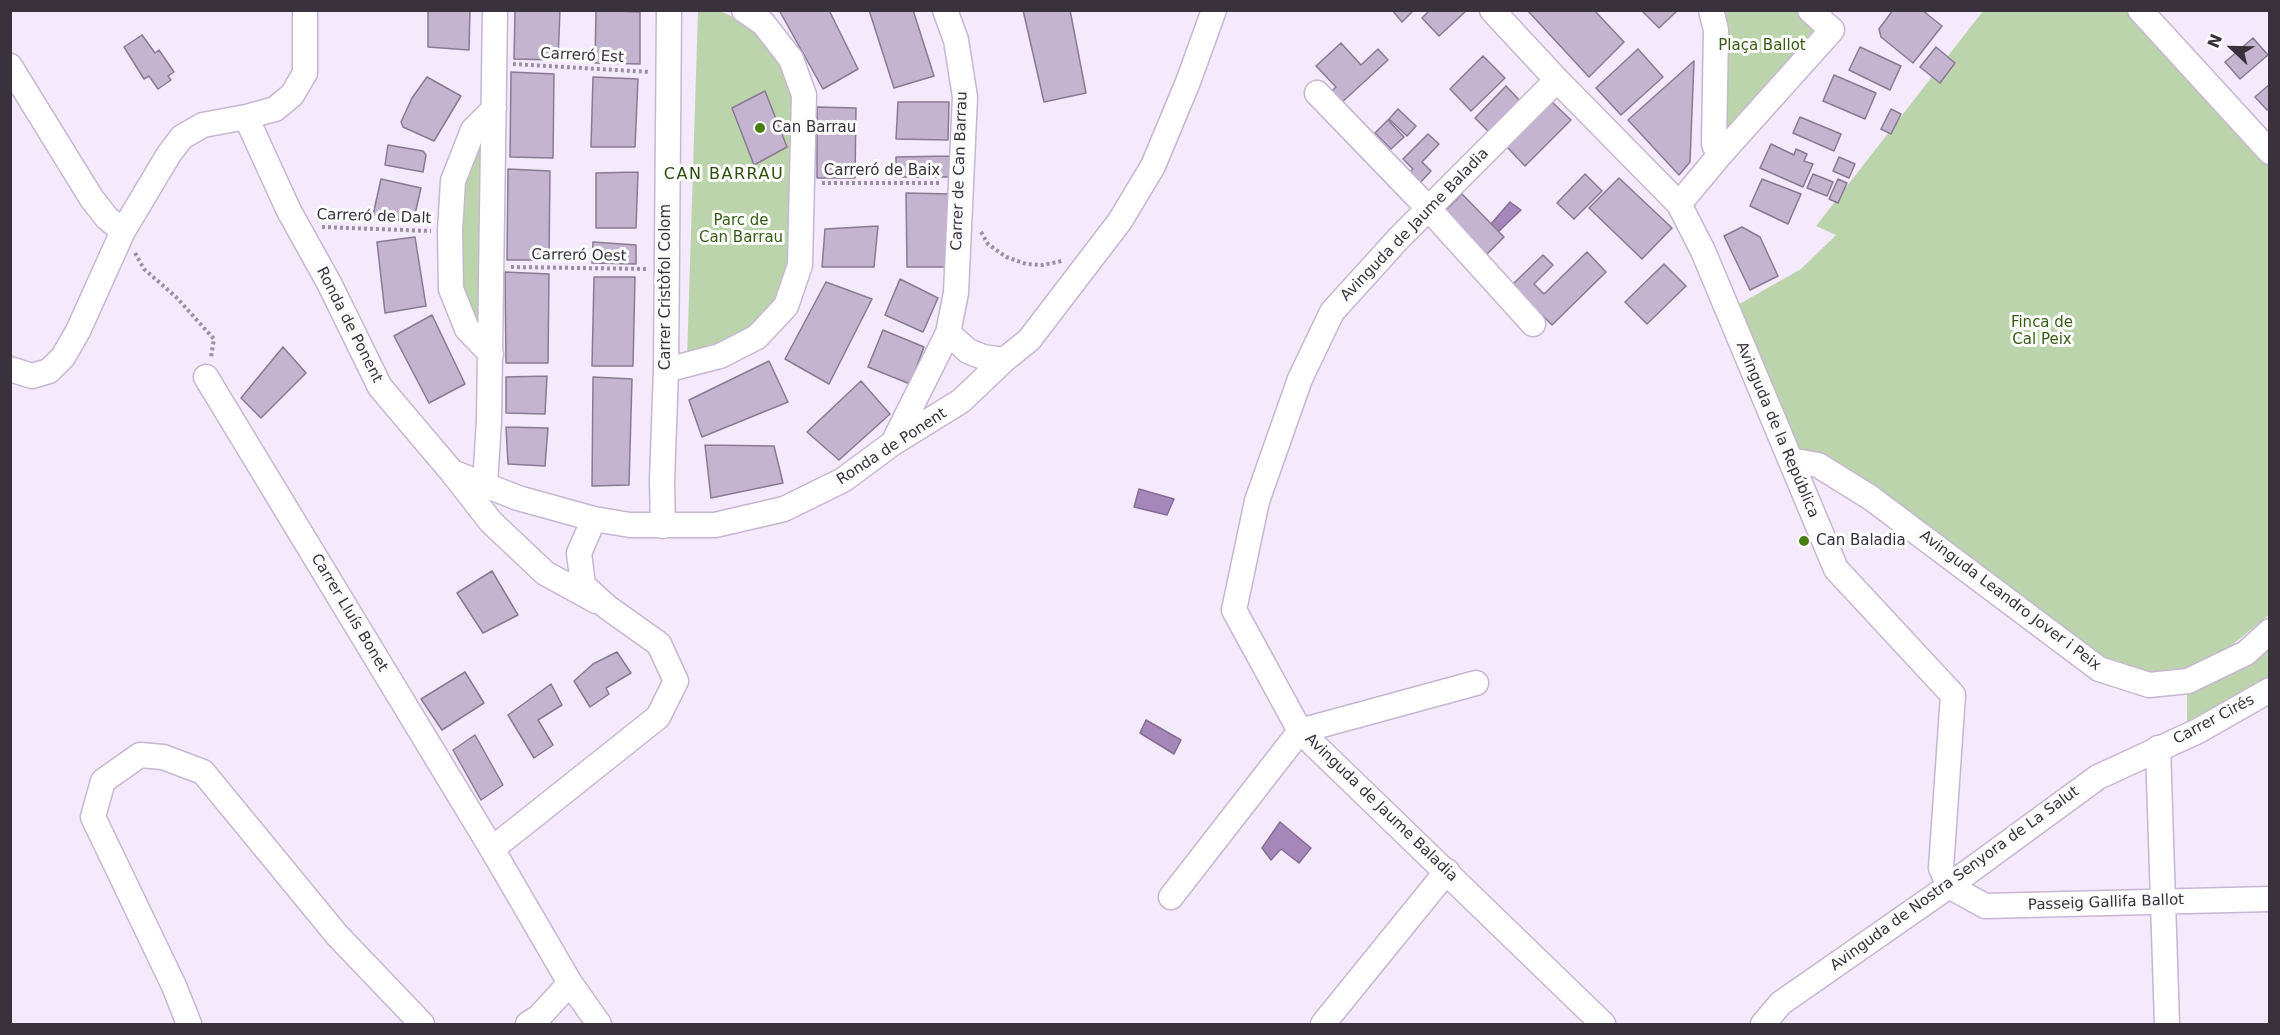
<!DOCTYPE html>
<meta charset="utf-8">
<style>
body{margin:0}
#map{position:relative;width:2280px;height:1035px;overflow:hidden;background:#f4eafb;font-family:"DejaVu Sans",sans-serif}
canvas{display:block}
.frame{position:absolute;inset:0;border:12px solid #39323d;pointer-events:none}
.north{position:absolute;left:2202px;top:18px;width:60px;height:60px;-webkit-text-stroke:4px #fcfcfc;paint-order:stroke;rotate:292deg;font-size:16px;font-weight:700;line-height:24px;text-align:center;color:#39323d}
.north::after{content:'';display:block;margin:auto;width:21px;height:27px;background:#39323d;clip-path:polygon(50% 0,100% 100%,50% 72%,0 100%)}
</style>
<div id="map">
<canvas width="2280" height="1035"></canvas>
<div class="frame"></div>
<div class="north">N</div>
</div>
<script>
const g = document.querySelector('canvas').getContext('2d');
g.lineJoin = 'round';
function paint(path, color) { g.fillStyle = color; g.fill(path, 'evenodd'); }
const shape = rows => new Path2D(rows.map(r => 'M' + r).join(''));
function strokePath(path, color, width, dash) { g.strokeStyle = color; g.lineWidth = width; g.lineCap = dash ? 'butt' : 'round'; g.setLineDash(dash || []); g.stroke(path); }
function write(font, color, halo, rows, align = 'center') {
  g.font = font + ' "DejaVu Sans",sans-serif'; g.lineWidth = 6; g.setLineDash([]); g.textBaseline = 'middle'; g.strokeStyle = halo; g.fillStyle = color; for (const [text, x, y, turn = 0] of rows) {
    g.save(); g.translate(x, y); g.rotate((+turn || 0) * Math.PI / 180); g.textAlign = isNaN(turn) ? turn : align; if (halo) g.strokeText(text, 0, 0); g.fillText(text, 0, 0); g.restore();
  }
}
paint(shape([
 [698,11,720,11,763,31,784,64,795,97,791,266,778,303,750,333,687,358],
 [1720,11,1800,11,1813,21,1817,37,1733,134,1722,129],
 [1983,11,2127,11,2269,166,2269,615,2227,649,2183,670,2152,676,2102,660,1824,454,1793,449,1734,307,1801,269,1836,235,1816,226],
 [492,113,489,349,467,329,452,224,454,181],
 [2269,635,2269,685,2187,730,2187,686]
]), '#bcd4ac');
const water = shape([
 [1510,202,1521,210,1498,232,1491,224,1510,202],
 [1139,489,1174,499,1167,515,1134,507,1139,489],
 [1146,720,1181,740,1174,754,1140,733,1146,720],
 [1280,822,1311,848,1299,863,1281,849,1271,860,1262,848,1280,822]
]);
paint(water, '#a687b9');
strokePath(water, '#856e94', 1.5);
const building = shape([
 [428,10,470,10,469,50,428,47,428,10],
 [515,10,560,10,558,60,514,59,515,10],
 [596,10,640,12,640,64,595,63,596,10],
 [779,10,829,10,858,69,823,89,779,10],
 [869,10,913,10,934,76,894,88,869,10],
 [1023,10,1070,10,1086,93,1044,102,1023,10],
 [1392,10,1414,10,1402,22,1392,10],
 [1430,10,1464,10,1465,12,1439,36,1422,18,1430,10],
 [1527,10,1594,10,1624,42,1589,77,1527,10],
 [1641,10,1678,10,1659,28,1641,10],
 [1893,10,1922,10,1942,26,1913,63,1881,37,1879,29,1893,10],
 [142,35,155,53,159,50,174,72,168,76,171,80,158,89,149,76,144,79,124,47,142,35],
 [2253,38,2268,55,2240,79,2225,62,2253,38],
 [1341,43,1361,65,1378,49,1388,60,1340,104,1330,93,1336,87,1316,66,1341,43],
 [1860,47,1901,66,1890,90,1849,70,1860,47],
 [1936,47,1955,63,1940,83,1920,67,1936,47],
 [1638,49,1663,77,1621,115,1596,88,1638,49],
 [1483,56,1505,78,1471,111,1450,89,1483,56],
 [1694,61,1690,162,1679,175,1628,120,1694,61],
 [511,72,554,74,553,158,510,157,511,72],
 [1834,75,1876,93,1865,119,1823,101,1834,75],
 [427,77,461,96,434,141,403,127,401,122,412,98,427,77],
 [593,77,638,79,635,147,591,147,593,77],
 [2270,84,2270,108,2267,110,2255,97,2270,84],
 [1506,86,1523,104,1492,135,1475,118,1506,86],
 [765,91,787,147,754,165,732,108,765,91],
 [898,102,949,102,948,140,896,139,898,102],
 [1552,102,1571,120,1525,166,1507,147,1552,102],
 [817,107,856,108,855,178,817,178,817,107],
 [1398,109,1416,126,1407,136,1389,119,1398,109],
 [1891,109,1901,114,1891,134,1881,129,1891,109],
 [1800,117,1841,134,1834,151,1793,133,1800,117],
 [1388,120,1404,137,1391,149,1375,133,1388,120],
 [1428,134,1439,144,1422,162,1431,171,1418,185,1408,174,1413,169,1403,159,1428,134],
 [1771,144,1794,155,1796,149,1807,154,1804,161,1813,164,1803,187,1760,168,1771,144],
 [388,145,423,151,426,155,423,172,385,165,388,145],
 [951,156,950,177,896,177,896,157,951,156],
 [1839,157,1855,164,1849,178,1833,171,1839,157],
 [508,169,550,171,549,260,507,260,508,169],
 [638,172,636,228,596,228,596,173,638,172],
 [1585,174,1602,191,1574,219,1557,203,1585,174],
 [1813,174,1833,182,1827,196,1807,188,1813,174],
 [1619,178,1672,228,1642,259,1589,208,1619,178],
 [381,179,421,188,413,223,373,215,381,179],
 [1762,179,1801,194,1788,224,1750,206,1762,179],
 [1838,179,1847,183,1838,203,1829,199,1838,179],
 [906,193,951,194,946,267,907,267,906,193],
 [1462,194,1504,237,1485,256,1443,213,1462,194],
 [878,226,874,267,822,267,825,229,878,226],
 [1742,227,1760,237,1778,276,1750,290,1724,236,1742,227],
 [415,237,426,306,385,313,377,242,415,237],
 [593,242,636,245,636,264,592,263,593,242],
 [1587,252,1606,272,1552,325,1512,285,1543,255,1553,265,1534,284,1544,294,1587,252],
 [1664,264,1686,286,1647,324,1625,302,1664,264],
 [505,272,549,274,548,363,506,363,505,272],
 [594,277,635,277,633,366,592,366,594,277],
 [900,279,938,298,923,332,885,315,900,279],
 [826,282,872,299,829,384,785,359,826,282],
 [432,315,465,384,429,403,394,336,432,315],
 [883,330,924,347,910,384,868,367,883,330],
 [283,347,306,373,261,418,241,398,283,347],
 [769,361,788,402,702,437,689,400,769,361],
 [547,376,545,414,506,413,506,377,547,376],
 [593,377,632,379,629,485,592,486,593,377],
 [861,381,890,414,839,460,807,432,861,381],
 [506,427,548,428,545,466,508,464,506,427],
 [705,445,774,446,783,483,711,498,705,445],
 [492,571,518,615,483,633,457,593,492,571],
 [617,652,631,673,606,688,609,694,590,707,574,681,593,664,617,652],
 [465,672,484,703,442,730,421,699,465,672],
 [551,684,562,705,538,720,553,745,534,758,508,715,551,684],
 [475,735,503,785,481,800,453,750,475,735]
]);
paint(building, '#c5b4cf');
strokePath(building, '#897a93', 1.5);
const minor = shape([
 [1492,10,1557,80,1679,204,1703,251,1836,569,1953,695,1941,868,1949,886],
 [1711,10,1716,30,1714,144,1719,156],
 [2140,10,2270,152],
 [10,66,92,199,107,218,123,231],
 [1557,80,1399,238,1332,312,1300,379,1257,501,1234,610,1300,731,1603,1024],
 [1317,93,1429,209,1533,324],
 [246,117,289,211,329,283,380,387,452,472,518,498,594,519,630,525,715,525,784,509,843,480,893,443,961,401,1004,360,1029,340,1120,221,1153,166,1188,82,1214,10],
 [1679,204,1719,156,1832,30,1810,10],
 [948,333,968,351,983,357,1004,360],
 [491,354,467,329,451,289,450,231,453,181,473,130,494,109],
 [10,369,32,376,49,371,63,357,78,331,123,231,169,154,182,137,203,125,246,117,275,109,292,95,305,73,305,10],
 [666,370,720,356,757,337,786,306,800,265,804,95,791,59,763,23,744,10],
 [206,377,492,849],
 [893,443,948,333,956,293,965,97,956,40,945,10],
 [1790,460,1818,465,1871,498,2099,669,2149,685,2188,681,2246,653,2270,631],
 [452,472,491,522,545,573,596,601],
 [485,485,489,420,495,10],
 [594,519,579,553,583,585,607,607,659,644,676,681,658,717,492,849,570,983,599,1024],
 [663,526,662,481,666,370,669,10],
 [2158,748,2167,1024],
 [1949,886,1985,906,2270,899],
 [1171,897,1300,731,1476,683],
 [189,1024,174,986,93,817,103,781,140,755,163,757,203,772,337,935,422,1024],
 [528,1024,539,1017,570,983],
 [1323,1024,1447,871],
 [1763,1024,1781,1003,1949,886,2098,777,2198,731,2270,690]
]);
strokePath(minor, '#c7b6d1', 27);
strokePath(shape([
 [513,64,650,72],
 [822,183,940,183],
 [322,227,431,231],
 [981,232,988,244,1006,257,1026,264,1043,265,1062,261],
 [135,253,144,269,176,297,214,339,211,357],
 [511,267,648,269]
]), '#9a919f', 4, [3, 3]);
strokePath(minor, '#fff', 24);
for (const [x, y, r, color] of [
 [760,128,6,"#4a7e11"],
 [1804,541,6,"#4a7e11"]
]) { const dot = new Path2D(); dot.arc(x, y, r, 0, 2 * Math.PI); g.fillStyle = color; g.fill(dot); strokePath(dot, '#fcfcfc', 2); }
write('15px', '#375d12', '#fcfcfc', [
 ["Plaça Ballot",1762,46],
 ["Parc de",741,221],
 ["Can Barrau",741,238],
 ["Finca de",2042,323],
 ["Cal Peix",2042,340]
]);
write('15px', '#39323d', '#fcfcfc', [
 ["Carreró Est",582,56,3],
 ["Carreró de Baix",882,171],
 ["Carrer de Can Barrau",960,171,-88],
 ["Carreró de Dalt",374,217,2],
 ["Avinguda de Jaume Baladia",1415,225,-46],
 ["Carreró Oest",579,256,1],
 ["Carrer Cristòfol Colom",666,287,-90],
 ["Ronda de Ponent",349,325,63],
 ["Avinguda de la República",1777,430,67],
 ["Ronda de Ponent",892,447,-33],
 ["Avinguda Leandro Jover i Peix",2010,601,37],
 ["Carrer Lluís Bonet",349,613,59],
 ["Carrer Cirés",2214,720,-28],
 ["Avinguda de Jaume Baladia",1381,808,44],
 ["Avinguda de Nostra Senyora de La Salut",1955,879,-36],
 ["Passeig Gallifa Ballot",2106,903,-2]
]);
write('15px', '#39323d', '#fcfcfc', [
 ["Can Barrau",772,128],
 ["Can Baladia",1816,541]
], 'left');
g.letterSpacing = '1.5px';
write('16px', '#2d4e0b', '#fcfcfc', [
 ["CAN BARRAU",724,175]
]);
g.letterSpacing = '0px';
</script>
